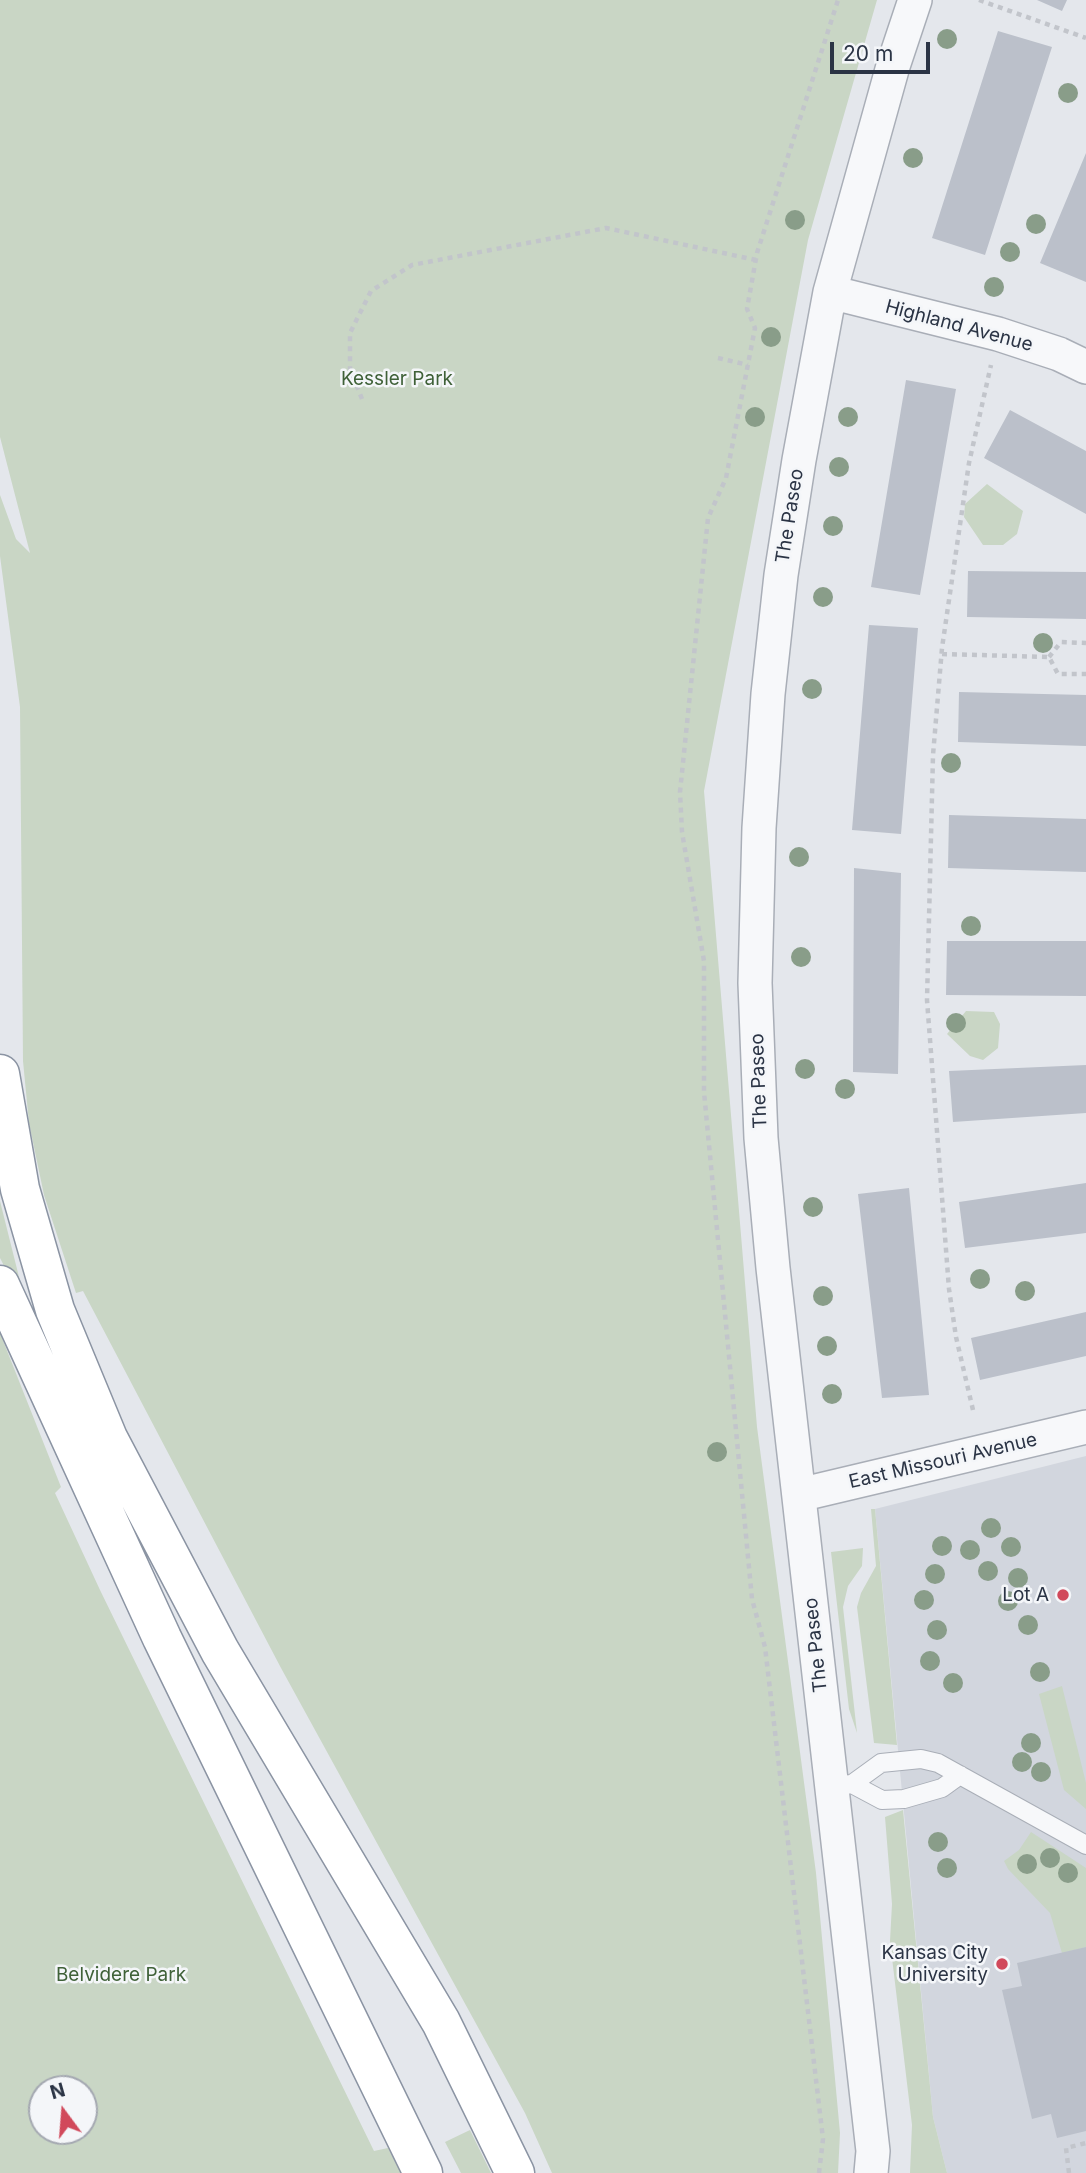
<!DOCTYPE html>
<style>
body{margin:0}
#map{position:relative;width:1086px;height:2173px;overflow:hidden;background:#e4e7ec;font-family:Inter,sans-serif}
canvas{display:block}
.north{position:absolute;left:28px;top:2075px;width:70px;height:70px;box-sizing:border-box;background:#f4f6f9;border:2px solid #a4a8b1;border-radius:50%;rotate:344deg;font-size:19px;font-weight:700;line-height:28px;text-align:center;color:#2b3445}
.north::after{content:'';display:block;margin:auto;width:24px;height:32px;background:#d1495b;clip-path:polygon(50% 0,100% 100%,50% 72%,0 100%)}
.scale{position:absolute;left:830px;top:42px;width:100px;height:32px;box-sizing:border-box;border:4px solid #2b3445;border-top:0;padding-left:9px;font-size:21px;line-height:24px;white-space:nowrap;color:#2b3445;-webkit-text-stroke:5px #f4f6f9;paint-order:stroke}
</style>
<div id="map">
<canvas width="1086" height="2173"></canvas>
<div class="north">N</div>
<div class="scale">20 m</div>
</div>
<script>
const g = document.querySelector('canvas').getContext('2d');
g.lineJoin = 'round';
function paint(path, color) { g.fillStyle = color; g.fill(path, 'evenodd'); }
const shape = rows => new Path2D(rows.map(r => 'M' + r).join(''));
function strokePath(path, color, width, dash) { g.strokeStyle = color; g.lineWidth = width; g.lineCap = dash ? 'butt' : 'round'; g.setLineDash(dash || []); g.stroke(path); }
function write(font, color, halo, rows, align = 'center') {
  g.font = font + ' Inter,sans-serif'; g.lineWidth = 5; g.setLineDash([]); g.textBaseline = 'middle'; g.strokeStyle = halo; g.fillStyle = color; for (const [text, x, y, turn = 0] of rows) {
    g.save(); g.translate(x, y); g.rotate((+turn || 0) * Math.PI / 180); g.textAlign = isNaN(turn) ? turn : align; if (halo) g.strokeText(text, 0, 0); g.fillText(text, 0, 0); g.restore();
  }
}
paint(shape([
 [1086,1456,1086,2173,947,2173,933,2117,875,1509]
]), '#d2d6de');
paint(shape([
 [0,0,877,0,808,240,704,791,757,1427,816,1873,840,2133,838,2173,552,2173,525,2113,281,1668,83,1291,76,1293,44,1195,29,1123,23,1061,20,707,0,556,0,495,16,539,30,553,0,437],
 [987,484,1023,511,1017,534,1003,545,983,545,964,517,965,504],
 [966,1011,994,1012,1000,1024,998,1048,983,1060,970,1056,947,1034],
 [0,1201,21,1285,15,1287,0,1258],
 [0,1333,61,1487,55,1493,100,1590,374,2151,388,2148,401,2173,0,2173],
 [42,2089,84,2089,84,2131,42,2131],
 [871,1509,875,1509,897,1745,874,1743,857,1607,861,1593,876,1566],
 [863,1548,862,1566,848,1586,843,1607,857,1733,849,1709,831,1552],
 [1062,1686,1086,1783,1086,1809,1064,1790,1039,1694],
 [903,1810,933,2117,947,2173,910,2173,912,2125,890,1941,892,1904,885,1817],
 [1031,1832,1086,1868,1086,1947,1062,1953,1050,1913,1008,1869,1004,1861,1019,1850],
 [470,2130,491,2173,461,2173,445,2142]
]), '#c9d6c5');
paint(shape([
 [1037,0,1067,0,1062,11],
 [998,31,1052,47,985,255,932,238],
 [1086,153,1086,282,1040,263],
 [906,380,956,389,920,595,871,587],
 [1010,410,1086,451,1086,514,984,458],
 [968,571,1086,572,1086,619,967,617],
 [869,625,918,628,901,834,852,830],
 [959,692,1086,695,1086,746,958,742],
 [949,815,1086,819,1086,872,948,868],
 [854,868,901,873,898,1074,853,1072],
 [947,941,1086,941,1086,996,946,995],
 [1086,1065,1086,1113,953,1122,949,1071],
 [1086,1183,1086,1233,965,1248,959,1202],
 [909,1188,929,1395,882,1398,858,1194],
 [1086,1312,1086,1356,980,1380,971,1338],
 [1086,1947,1086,2131,1057,2138,1051,2114,1032,2119,1002,1990,1022,1986,1017,1963]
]), '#bbc0ca');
const lane = shape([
 [852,1784,882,1800,904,1799,942,1788,960,1775],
 [831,1786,852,1784,881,1763,921,1759,938,1763,1086,1845]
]);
const street = shape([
 [830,292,998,334,1059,354,1086,367],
 [799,1495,1086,1427],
 [871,2173,873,2151,773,1268,761,1138,755,983,759,828,768,694,781,575,799,460,830,292,893,66,915,0]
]);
const highway = shape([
 [0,1074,20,1189,55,1310,108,1438,220,1651,441,2022,515,2173],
 [0,1285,162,1638,423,2173]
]);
strokePath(lane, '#a9aeb7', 20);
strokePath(street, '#a9aeb7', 36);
strokePath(highway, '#8b94a3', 41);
strokePath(shape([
 [979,0,1086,38],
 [718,358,748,365],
 [362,399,350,369,350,333,371,291,412,265,606,228,756,260],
 [942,654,1049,657,1058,674,1086,674],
 [1049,657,1061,642,1086,643],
 [973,1410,956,1337,949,1289,927,1000,933,755,942,648,969,463,991,365],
 [819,2173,823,2139,765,1647,752,1599,704,1092,704,961,682,832,680,792,708,518,726,478,755,328,747,309,757,253,838,0],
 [1069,2173,1066,2148,1086,2143]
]), '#c2c5cb', 4.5, [5, 5]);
strokePath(lane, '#f7f8fa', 18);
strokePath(street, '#f7f8fa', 33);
strokePath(highway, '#fff', 38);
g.fillStyle = '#899d89';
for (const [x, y] of [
 [947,39],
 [1068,93],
 [913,158],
 [795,220],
 [1036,224],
 [1010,252],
 [994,287],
 [771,337],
 [755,417],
 [848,417],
 [839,467],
 [833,526],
 [823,597],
 [1043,643],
 [812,689],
 [951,763],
 [799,857],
 [971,926],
 [801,957],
 [956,1023],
 [805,1069],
 [845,1089],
 [813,1207],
 [980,1279],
 [1025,1291],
 [823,1296],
 [827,1346],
 [832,1394],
 [717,1452],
 [991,1528],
 [942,1546],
 [1011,1547],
 [970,1550],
 [988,1571],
 [935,1574],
 [1018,1578],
 [924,1600],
 [1008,1601],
 [1028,1625],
 [937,1630],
 [930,1661],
 [1040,1672],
 [953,1683],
 [1031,1743],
 [1022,1762],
 [1041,1772],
 [938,1842],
 [1050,1858],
 [1027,1864],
 [947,1868],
 [1068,1873]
]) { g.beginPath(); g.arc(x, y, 10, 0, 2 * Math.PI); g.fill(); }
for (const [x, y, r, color] of [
 [1063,1595,7,"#d1495b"],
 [1002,1964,7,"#d1495b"]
]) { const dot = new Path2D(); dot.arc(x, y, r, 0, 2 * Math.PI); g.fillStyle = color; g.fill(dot); strokePath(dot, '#f4f6f9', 2.5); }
write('19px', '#2b3445', '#f4f6f9', [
 ["Highland Avenue",959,326,15],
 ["The Paseo",790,516,-81],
 ["The Paseo",759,1081,-92],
 ["East Missouri Avenue",943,1461,-13],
 ["The Paseo",816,1645,-96]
]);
write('19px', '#3f6138', '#f4f6f9', [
 ["Kessler Park",397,379],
 ["Belvidere Park",121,1975]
]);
write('19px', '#2b3445', '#f4f6f9', [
 ["Lot A",1049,1595],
 ["Kansas City",988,1953],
 ["University",988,1975]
], 'right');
</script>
